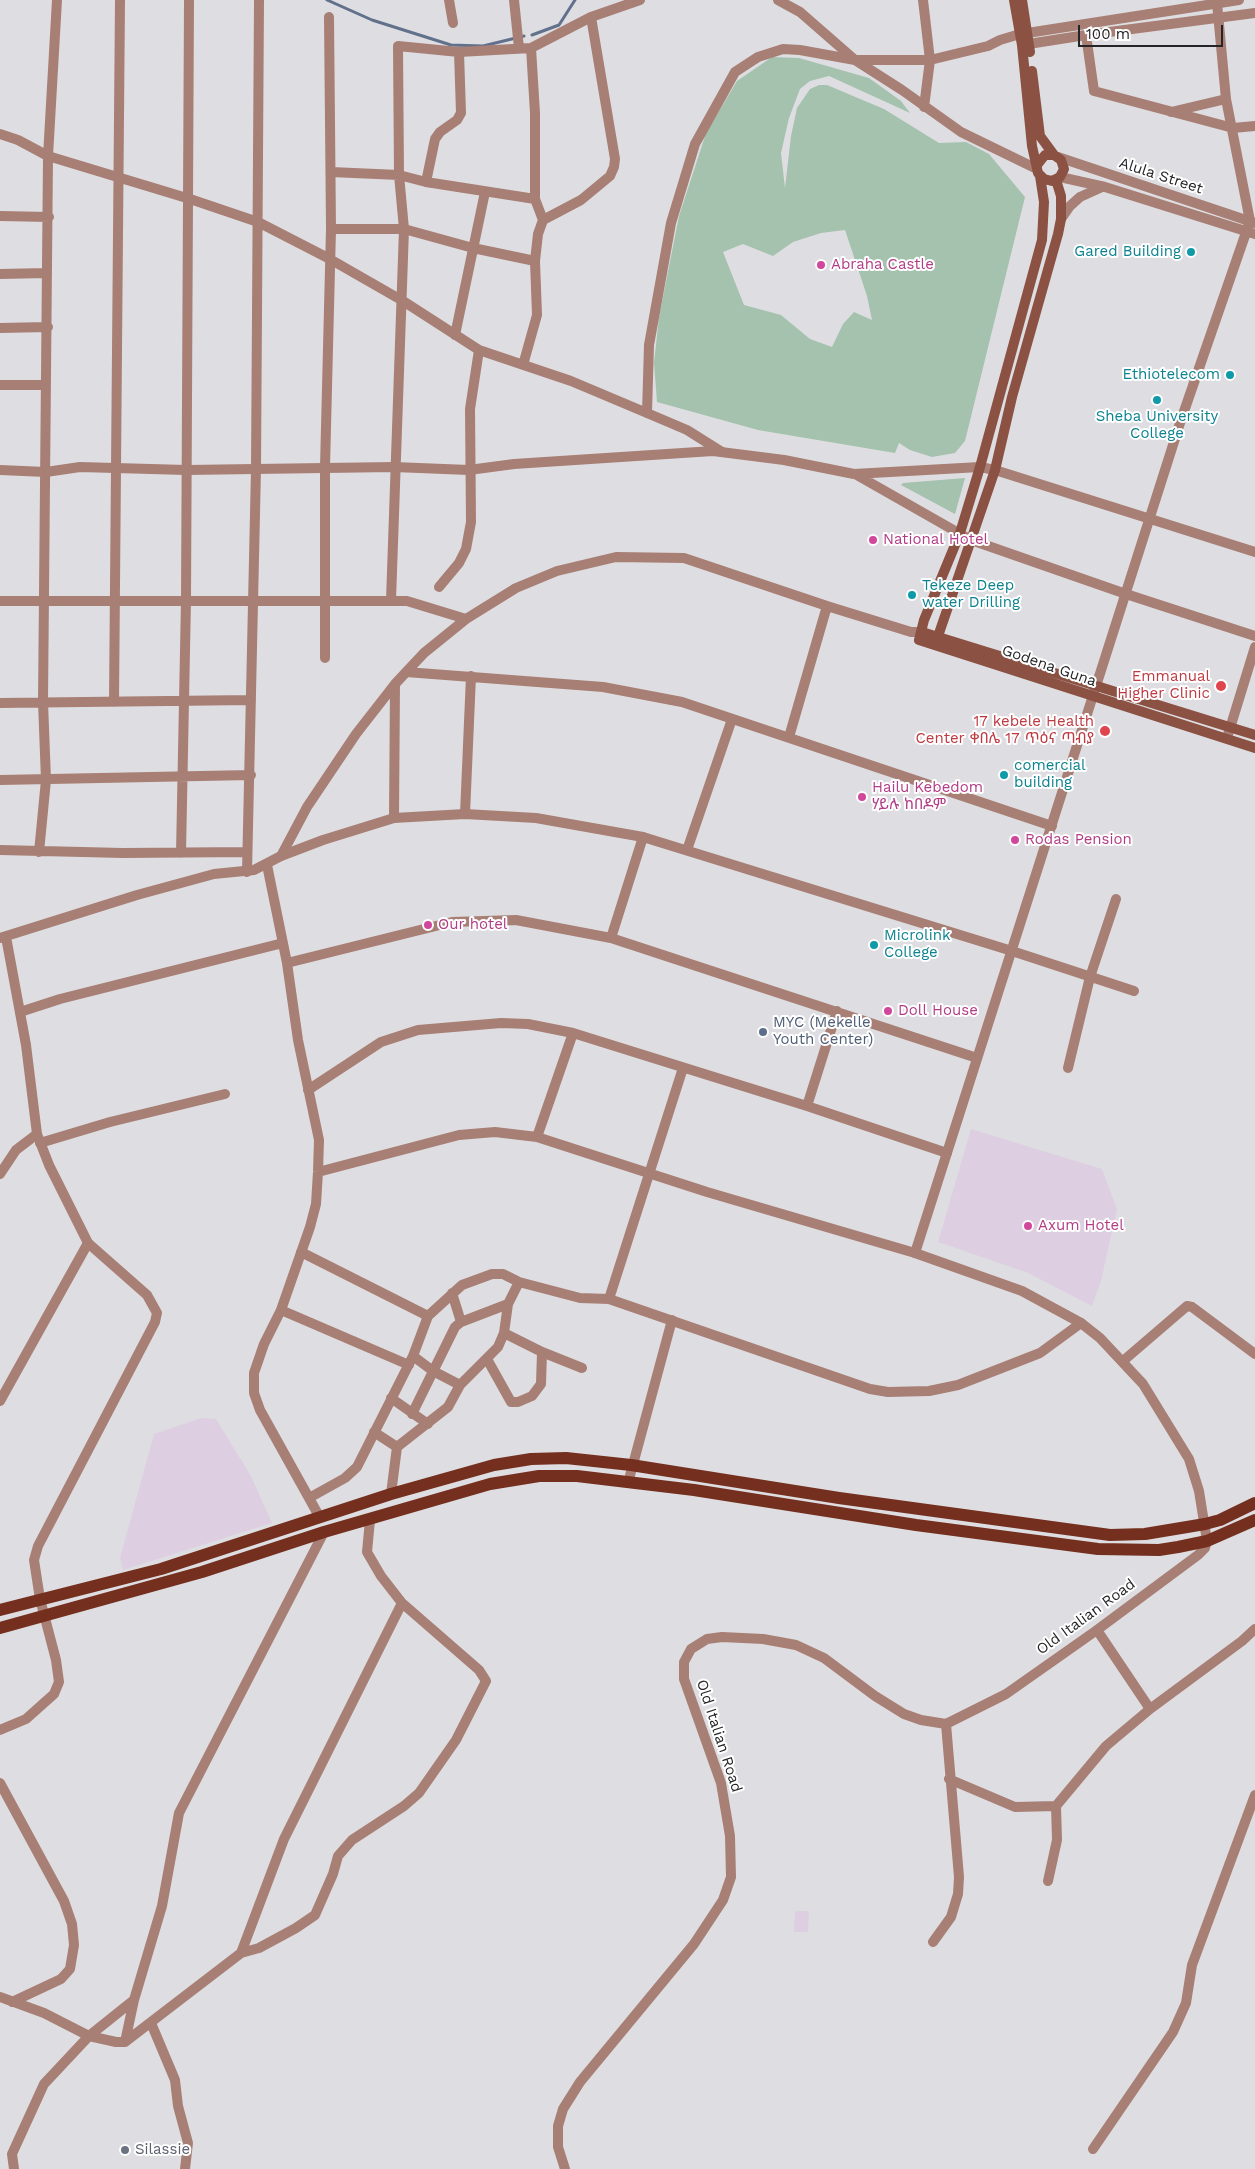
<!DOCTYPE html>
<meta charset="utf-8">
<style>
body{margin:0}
#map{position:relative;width:1255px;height:2169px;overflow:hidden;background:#dedee2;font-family:"Work Sans",sans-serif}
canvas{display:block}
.scale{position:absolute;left:1078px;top:25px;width:145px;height:22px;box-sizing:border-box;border:2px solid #242426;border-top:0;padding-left:6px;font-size:15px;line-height:18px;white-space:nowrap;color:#242426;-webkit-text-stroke:4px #fff;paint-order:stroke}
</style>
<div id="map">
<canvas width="1255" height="2169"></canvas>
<div class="scale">100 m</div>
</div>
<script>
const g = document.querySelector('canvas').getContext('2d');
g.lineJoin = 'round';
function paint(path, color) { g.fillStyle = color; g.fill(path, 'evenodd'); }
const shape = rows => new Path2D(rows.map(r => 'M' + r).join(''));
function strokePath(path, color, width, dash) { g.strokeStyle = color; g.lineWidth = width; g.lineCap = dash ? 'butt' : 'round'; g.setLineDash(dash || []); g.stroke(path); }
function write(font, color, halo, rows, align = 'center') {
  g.font = font + ' "Work Sans","Noto Sans Ethiopic",sans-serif'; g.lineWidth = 4; g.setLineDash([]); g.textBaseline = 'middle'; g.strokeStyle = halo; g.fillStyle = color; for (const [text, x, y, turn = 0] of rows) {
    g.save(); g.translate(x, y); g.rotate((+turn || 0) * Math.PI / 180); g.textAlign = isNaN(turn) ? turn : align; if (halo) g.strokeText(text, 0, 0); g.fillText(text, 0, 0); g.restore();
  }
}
paint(shape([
 [971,1129,1102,1169,1117,1209,1101,1281,1092,1306,1028,1273,938,1242],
 [201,1418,216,1419,251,1476,272,1523,123,1570,120,1558,154,1434],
 [795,1911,809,1911,808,1932,794,1932]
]), '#ddcfe1');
paint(shape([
 [772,57,799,58,869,78,901,101,910,113,829,76,810,81,800,89,789,118,781,153,785,188,791,136,797,108,810,89,819,85,827,85,884,109,939,143,966,142,989,154,1025,197,965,441,955,453,932,457,910,450,899,443,895,453,758,430,657,402,654,363,659,317,679,216,706,133,737,81],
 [845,230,867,296,872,320,854,312,843,324,832,347,810,339,781,315,744,305,723,252,743,244,773,256,793,242,821,233],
 [965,478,955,514,901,485,903,483]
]), '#a5c2ae');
strokePath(shape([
 [327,0,372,20,451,45,483,46,524,36],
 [532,35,559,25,575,0]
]), '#62718b', 3);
strokePath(shape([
 [449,0,453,23],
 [514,0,519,48],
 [778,0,800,12,855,60,902,90,961,132,1037,169],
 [923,0,930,60,924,107],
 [1217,3,1226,99,1250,221],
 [1086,35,1094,91,1233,128,1255,126],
 [531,48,535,113,535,199,543,220],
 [1171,112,1226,99],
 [0,134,18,140,48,156,190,199,258,222,328,258,403,301,479,350,571,381,647,413,687,430,722,452],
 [331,172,399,175,426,182,535,199],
 [426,182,435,139,440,132,457,120,461,113,459,52],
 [0,216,49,217],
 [331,229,404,229,473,248,535,261],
 [0,274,47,273],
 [0,328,48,327],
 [455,335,485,192],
 [523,365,537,315,535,261,538,234,543,220,581,200,610,176,614,167,615,159,591,17],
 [0,385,45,385],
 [647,413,649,345,671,223,695,144,735,72,758,57,783,49,800,50,855,60,930,60,988,46,1000,40,1020,34],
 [995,470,1255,552],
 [971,540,1126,594,1255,636],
 [439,587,459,563,466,549,471,522,470,409,479,350],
 [391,600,404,229,399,175,398,46,459,52,531,48,591,17,640,0],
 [0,601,407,601,466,619],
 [325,658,325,467,331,229,329,17],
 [406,672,603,687,682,702,1052,826],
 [114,702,120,0],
 [0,703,251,700],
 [789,737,827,606],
 [1227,738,1255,647],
 [0,780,251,775],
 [465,814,471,676],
 [394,818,395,684],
 [0,850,123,853,247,852],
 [687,850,732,719],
 [39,852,46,780,43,702,48,156,57,0],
 [181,853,186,600,189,0],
 [281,856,307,807,356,734,395,684,424,653,466,619,516,588,557,571,616,557,684,558,827,606,911,632,922,632],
 [267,865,287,963,298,1040,319,1140,318,1172,316,1204,310,1227,281,1310,264,1344,254,1373,254,1393,260,1410,319,1516],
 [247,872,256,469,259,0],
 [611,938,643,837],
 [1012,951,1134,991],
 [287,963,452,922,516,920,611,938,977,1058],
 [20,1012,60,999,283,943],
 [1068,1068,1090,977,1116,899],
 [308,1090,381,1042,418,1030,501,1023,528,1024,573,1033,807,1106,947,1153],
 [807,1106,837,1011],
 [537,1137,573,1033],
 [40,1143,110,1122,225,1094],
 [318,1172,459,1135,495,1132,537,1137,707,1192,915,1253],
 [0,1174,16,1150,37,1134],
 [301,1252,428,1316],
 [452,1293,461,1322],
 [609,1299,683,1068],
 [281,1310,409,1365],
 [504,1333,542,1352,582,1368],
 [413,1356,433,1371,460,1385],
 [487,1359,511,1402,518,1402,532,1396,541,1384,542,1352],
 [1123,1361,1187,1306,1192,1307,1255,1354],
 [391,1398,428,1424],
 [0,1401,88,1243],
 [412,1414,455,1327,461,1322,508,1304],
 [374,1432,397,1447],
 [628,1483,672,1320],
 [391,1494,397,1447,448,1407,460,1385,498,1347,504,1333,508,1304,519,1282],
 [309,1498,345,1478,357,1467,413,1356,428,1316,462,1285,492,1274,503,1274,519,1282,580,1298,609,1299,870,1389,888,1392,929,1391,958,1385,1040,1353,1081,1323],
 [1097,1630,1150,1709],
 [0,1730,26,1719,54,1694,59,1682,56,1660,40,1599],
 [949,1779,1015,1807,1056,1806,1106,1746,1150,1709,1242,1641,1255,1629],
 [0,1783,64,1901,72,1924,74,1945,70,1969,61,1979,12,2002],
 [1048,1881,1057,1840,1056,1806],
 [933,1942,951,1917,958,1894,959,1877,946,1724],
 [241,1953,259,1948,296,1928,315,1915,333,1874,338,1856,352,1840,404,1806,419,1793,456,1740,486,1681,479,1670,402,1603],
 [0,1997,44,2013,89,2036,116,2042,125,2042,241,1953,284,1839,402,1603,381,1576,367,1552,370,1520],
 [151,2023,175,2080,178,2106,188,2143,185,2169],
 [125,2042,134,2000,162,1906,179,1813,324,1532],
 [1093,2149,1173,2032,1186,2003,1192,1965,1255,1795],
 [14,2169,12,2154,44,2084,89,2036,134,2000],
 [565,2169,558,2147,558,2126,563,2109,580,2082,694,1944,723,1900,731,1877,730,1836,721,1783,684,1679,684,1662,691,1649,707,1639,722,1637,763,1639,796,1645,824,1658,875,1696,904,1714,921,1720,946,1724,1006,1694,1097,1630,1198,1555,1205,1548,1207,1541]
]), '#a87f75', 10);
strokePath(shape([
 [1021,34,1239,0],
 [1022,45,1086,35,1255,13],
 [1058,157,1255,223],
 [1060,177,1105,187,1255,234],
 [1061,219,1070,206,1080,197,1102,187],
 [0,470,46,472,80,467,186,470,394,467,469,470,514,464,713,451,784,460,854,474,980,467,995,470],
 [855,474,971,540],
 [6,937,26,1045,37,1134,49,1165,88,1243,147,1295,157,1313,155,1322,38,1546,34,1560,40,1599],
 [0,938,137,895,214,874,254,870,281,856,323,840,394,818,465,814,536,818,643,837,1012,951],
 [1207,1541,1199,1491,1189,1459,1143,1384,1100,1338,1081,1323,1022,1291,915,1253,1180,423,1250,221]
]), '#a87f75', 10);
strokePath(shape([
 [1014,0,1022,45,1032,146,1038,173,1044,179,1052,181,1060,177,1064,169,1061,160,1054,155,1045,155,1037,165],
 [1022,0,1030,52],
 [1032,71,1040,136,1054,155],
 [1040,176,1044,202,1042,240,980,467,960,533,924,620,919,640,1255,748],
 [922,632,1255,735],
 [935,645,995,470,1012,397,1058,234,1061,219,1061,196,1056,180]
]), '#8b5143', 10);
strokePath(shape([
 [0,1610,161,1569,391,1494,494,1465,531,1459,566,1458,631,1465,839,1498,1110,1535,1145,1534,1205,1524,1220,1520,1255,1503],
 [0,1628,202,1572,324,1532,490,1484,539,1476,577,1476,694,1490,916,1525,1098,1549,1159,1550,1178,1547,1207,1541,1255,1520]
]), '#742f1e', 12);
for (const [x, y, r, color] of [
 [1191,252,5,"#0f9aa8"],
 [821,265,5,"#d1479c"],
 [1230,375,5,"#0f9aa8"],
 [1157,400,5,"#0f9aa8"],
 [873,540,5,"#d1479c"],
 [912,595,5,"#0f9aa8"],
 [1221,686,6,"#e0444e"],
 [1105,731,6,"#e0444e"],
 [1004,775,5,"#0f9aa8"],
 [862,797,5,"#d1479c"],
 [1015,840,5,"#d1479c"],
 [428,925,5,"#d1479c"],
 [874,945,5,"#0f9aa8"],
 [888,1011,5,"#d1479c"],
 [763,1032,5,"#5c6f8a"],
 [1028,1226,5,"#d1479c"],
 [125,2150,5,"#6b7280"]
]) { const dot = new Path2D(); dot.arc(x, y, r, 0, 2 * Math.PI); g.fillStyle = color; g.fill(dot); strokePath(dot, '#fff', 2); }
write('15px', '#242426', '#fff', [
 ["Alula Street",1161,176,18],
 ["Godena Guna",1049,666,19],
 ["Old Italian Road",1086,1617,-36],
 ["Old Italian Road",719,1736,72]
]);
write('15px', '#0d838f', '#fff', [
 ["Gared Building",1181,252,"right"],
 ["Ethiotelecom",1220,375,"right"],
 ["Sheba University",1157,417,"center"],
 ["College",1157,434,"center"],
 ["Tekeze Deep",922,586],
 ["water Drilling",922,603],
 ["comercial",1014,766],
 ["building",1014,783],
 ["Microlink",884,936],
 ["College",884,953]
], 'left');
write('15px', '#b23c85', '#fff', [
 ["Abraha Castle",831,265],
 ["National Hotel",883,540],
 ["Hailu Kebedom",872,788],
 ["ሃይሉ ከበዶም",872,805],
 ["Rodas Pension",1025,840],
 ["Our hotel",438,925],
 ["Doll House",898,1011],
 ["Axum Hotel",1038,1226]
], 'left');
write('15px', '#be3a42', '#fff', [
 ["Emmanual",1210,677],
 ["Higher Clinic",1210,694],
 ["17 kebele Health",1094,722],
 ["Center ቀበሌ 17 ጥዕና ጣብያ",1094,739]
], 'right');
write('15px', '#4e5e75', '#fff', [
 ["MYC (Mekelle",773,1023],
 ["Youth Center)",773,1040]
], 'left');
write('15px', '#5b616d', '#fff', [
 ["Silassie",135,2150]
], 'left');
</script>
